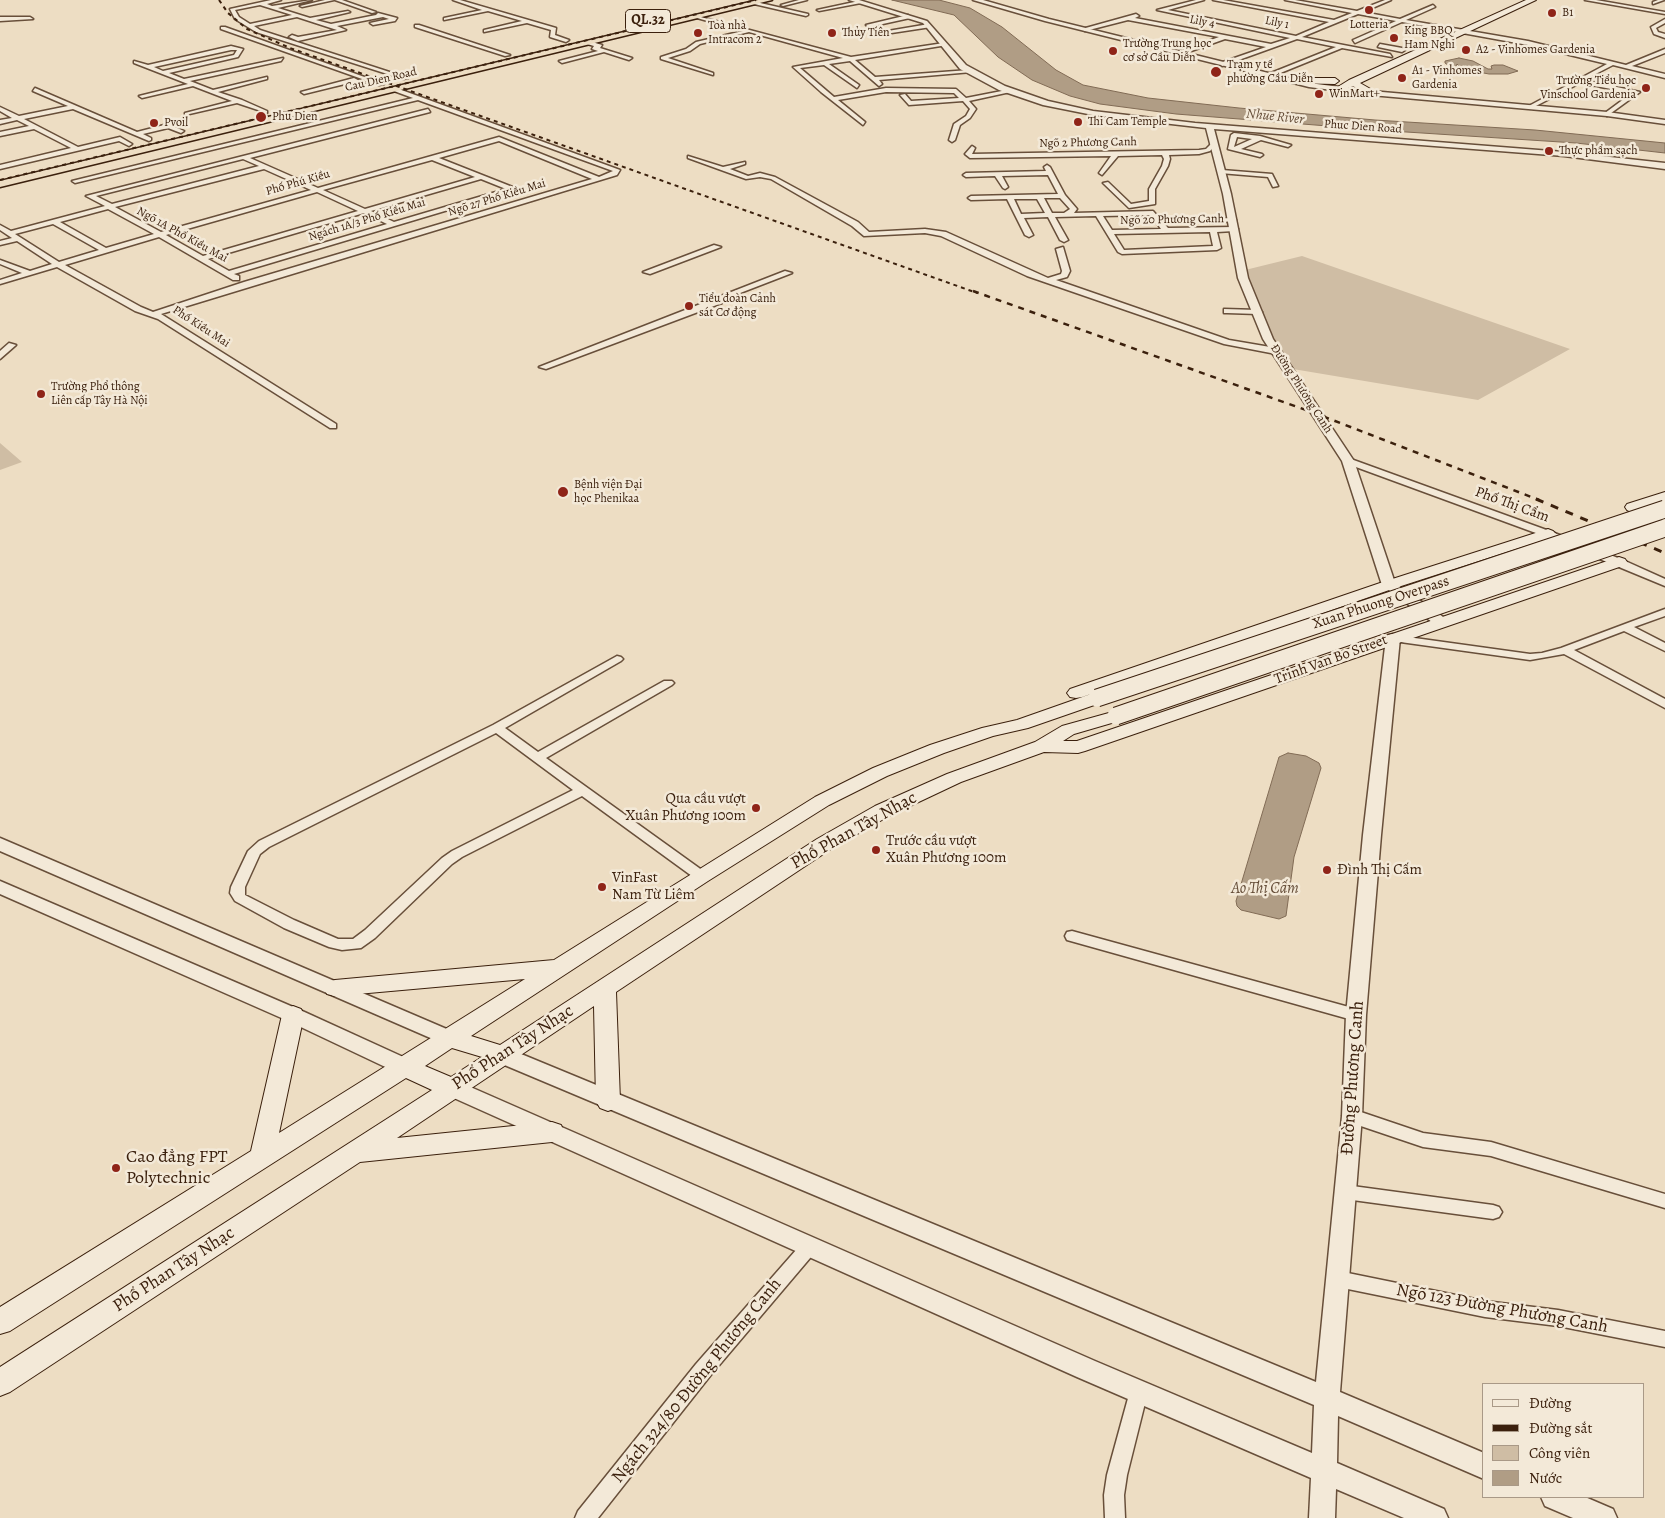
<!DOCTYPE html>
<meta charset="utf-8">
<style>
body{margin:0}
#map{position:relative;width:1665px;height:1518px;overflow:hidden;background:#edddc3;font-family:Alegreya,serif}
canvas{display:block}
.legend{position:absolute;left:1482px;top:1383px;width:162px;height:115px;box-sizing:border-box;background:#f3e9d8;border:1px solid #a99987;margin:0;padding:6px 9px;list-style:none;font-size:15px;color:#3b200d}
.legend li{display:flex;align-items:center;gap:10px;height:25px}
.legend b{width:25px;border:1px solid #a99987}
</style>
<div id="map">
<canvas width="1665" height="1518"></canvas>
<ul class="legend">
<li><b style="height:6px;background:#f3e9d8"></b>Đường</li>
<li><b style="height:6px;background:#3b200d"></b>Đường sắt</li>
<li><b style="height:14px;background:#cfbda4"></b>Công viên</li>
<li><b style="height:14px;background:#b09d85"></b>Nước</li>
</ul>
</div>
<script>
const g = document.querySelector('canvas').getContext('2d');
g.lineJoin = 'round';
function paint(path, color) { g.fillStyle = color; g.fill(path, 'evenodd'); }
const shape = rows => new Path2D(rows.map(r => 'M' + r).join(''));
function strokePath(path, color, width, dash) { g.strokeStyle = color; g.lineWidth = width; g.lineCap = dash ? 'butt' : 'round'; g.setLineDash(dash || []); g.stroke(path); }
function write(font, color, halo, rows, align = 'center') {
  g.font = font + ' Alegreya,serif'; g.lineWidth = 5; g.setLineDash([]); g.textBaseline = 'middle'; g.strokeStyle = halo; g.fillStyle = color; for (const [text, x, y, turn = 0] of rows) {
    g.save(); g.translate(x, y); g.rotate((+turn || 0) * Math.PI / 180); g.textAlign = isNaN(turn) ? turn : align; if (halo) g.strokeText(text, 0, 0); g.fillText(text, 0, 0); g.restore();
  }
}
paint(shape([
 [1302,256,1570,349,1478,400,1287,368,1270,342,1241,271],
 [0,443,22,462,0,470]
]), '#cfbda4');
const water = shape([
 [892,0,939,0,970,8,1002,27,1056,70,1083,85,1148,98,1239,108,1375,120,1535,130,1665,143,1665,153,1576,143,1391,131,1176,114,1100,104,1070,96,1032,80,998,57,954,15,892,0],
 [1459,58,1473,61,1488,69,1492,69,1491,66,1494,65,1503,65,1518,71,1508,74,1489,74,1462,69,1457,64,1456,66,1462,69,1455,70,1445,63,1445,61,1459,58],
 [1288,753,1306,756,1319,763,1321,768,1294,857,1286,916,1279,919,1241,910,1237,906,1236,901,1279,757,1288,753]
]);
paint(water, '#b09d85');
strokePath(water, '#816b55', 1);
const minor = shape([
 [271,0,281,0,267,4,272,6,312,0,278,8,310,18,348,11,350,12,316,20,331,24,376,15,378,13,397,18,395,21,373,25,370,23,389,19,383,17,337,26,346,30,298,41,289,37,292,35,298,37,337,30,297,17,254,26,260,30,408,78,403,79,256,32,235,19,230,9,271,0],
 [260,5,292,15,250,24,239,17,235,10,260,5],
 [325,0,334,0,302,7,300,6,325,0],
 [335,0,342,0,376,12,372,13,335,0],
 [453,0,460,0,556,28,555,35,569,40,566,42,550,37,551,30,527,23,484,32,484,30,522,21,488,11,444,20,444,18,482,10,453,0],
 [799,0,807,0,783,6,781,5,799,0],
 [1196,0,1204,0,1168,10,1296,36,1329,22,1213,0,1223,0,1334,20,1352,13,1285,0,1295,0,1357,11,1385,0,1391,0,1363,12,1400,19,1433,5,1435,7,1406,20,1528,41,1626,65,1665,49,1665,53,1632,66,1665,74,1665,78,1613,65,1584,80,1640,92,1607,116,1605,113,1632,93,1580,83,1532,108,1527,107,1607,64,1528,45,1402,22,1355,43,1353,40,1396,21,1358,14,1302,37,1390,54,1392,57,1342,48,1268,78,1266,75,1336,47,1297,39,1222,66,1220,63,1266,47,1225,39,1180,55,1178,52,1219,37,1128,20,1085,31,1082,29,1136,14,1139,16,1135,18,1271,44,1290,38,1157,10,1196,0],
 [1585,0,1596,0,1665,12,1665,14,1585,0],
 [1658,0,1664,0,1653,4,1653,2,1658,0],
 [859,1,861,3,819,11,817,10,859,1],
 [756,2,808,14,808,15,806,16,754,4,756,2],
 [908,15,910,18,869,27,866,25,908,15],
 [697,16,851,57,944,43,947,45,855,60,875,77,969,70,972,72,879,80,882,84,879,86,850,61,829,64,859,85,857,88,824,65,800,68,834,97,886,88,956,89,966,98,1012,89,1015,91,969,101,976,109,970,118,960,125,955,140,952,142,949,140,954,124,966,116,970,109,963,101,909,105,900,95,905,94,911,101,959,98,954,93,886,92,838,100,865,122,863,125,821,92,793,67,843,58,749,32,700,44,690,51,668,58,713,73,713,75,661,59,661,57,686,49,696,42,743,31,697,18,697,16],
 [0,17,30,17,33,19,0,21,0,17],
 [1665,19,1665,23,1656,28,1658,32,1665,34,1665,38,1654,34,1651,27,1665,19],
 [929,24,931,27,885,34,882,32,929,24],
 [415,25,419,25,510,55,505,56,415,27,415,25],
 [221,27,225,27,384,84,379,85,221,29,221,27],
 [589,41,602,45,600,48,632,58,629,60,604,52,562,63,559,61,598,51,592,49,594,46,587,44,589,41],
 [1380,44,1402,48,1405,50,1402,52,1378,47,1380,44],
 [231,46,243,49,238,57,169,73,184,79,283,58,281,61,190,81,213,90,267,77,267,79,218,92,242,100,267,111,267,113,237,103,185,115,185,113,232,101,193,86,142,98,139,96,188,84,134,63,134,61,148,65,231,46],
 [231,50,237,50,234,55,163,71,154,67,231,50],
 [354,78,367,85,364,87,353,82,304,94,301,92,354,78],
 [35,88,137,132,168,124,184,131,181,133,168,128,143,134,151,138,151,140,149,141,73,109,24,119,78,147,120,137,132,144,129,146,119,141,0,169,0,165,71,148,34,129,0,136,0,132,29,126,17,120,0,124,0,120,12,118,0,111,0,107,19,116,68,106,33,91,35,88],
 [396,88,620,170,617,175,161,314,336,424,336,428,330,428,158,319,135,311,57,267,0,284,0,280,22,273,0,264,0,260,30,271,52,264,17,241,0,245,0,241,12,238,0,230,0,225,11,231,105,206,86,196,428,109,430,112,250,158,318,188,499,137,599,177,613,171,418,100,75,183,72,181,413,98,394,91,396,88],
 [499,141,592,179,244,282,153,312,141,307,65,265,159,237,233,280,239,280,239,276,234,274,515,190,515,188,439,158,499,141],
 [243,159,259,166,112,204,96,196,243,159],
 [432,160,475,177,365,209,323,190,432,160],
 [264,169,311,190,161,232,115,207,264,169],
 [481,179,506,189,394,222,371,211,481,179],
 [317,192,358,211,203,256,166,235,317,192],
 [108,209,154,234,106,248,60,222,108,209],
 [364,213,387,224,229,271,208,259,364,213],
 [53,224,99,250,59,262,15,234,53,224],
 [1234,133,1260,136,1291,145,1288,147,1261,140,1241,149,1262,154,1263,155,1260,157,1228,149,1231,135,1234,133],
 [1237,137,1252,139,1234,147,1237,137],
 [1214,141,1217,143,1210,151,1199,154,1169,155,1170,159,1168,166,1155,189,1155,204,1129,208,1103,183,1108,182,1131,204,1149,201,1149,189,1162,166,1164,159,1162,155,1118,156,1102,175,1099,173,1111,156,970,158,965,154,972,146,975,148,972,154,1199,150,1206,149,1214,141],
 [688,156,723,167,745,162,745,164,730,169,748,176,760,173,775,177,858,222,869,232,925,229,946,232,1048,278,1061,274,1062,271,1056,249,1063,247,1070,271,1067,277,1056,280,1229,340,1276,348,1280,351,1276,354,1224,344,1027,276,941,236,925,233,864,236,852,226,771,179,760,177,746,179,688,158,688,156],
 [1047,165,1050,167,1065,195,1077,209,1074,213,1153,211,1168,228,1234,227,1238,229,1234,231,1217,232,1221,248,1217,250,1122,254,1118,252,1096,216,1055,217,1068,240,1064,242,1060,240,1048,217,1024,218,1033,235,1029,237,1025,235,1007,199,971,200,968,198,971,196,1058,194,1048,175,1002,176,1008,187,1005,189,1003,188,995,176,966,177,963,175,966,173,1046,171,1044,167,1047,165],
 [1044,198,1060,198,1070,209,1064,213,1052,213,1044,198],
 [1014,199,1037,199,1045,213,1021,214,1014,199],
 [1151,215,1161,229,1112,230,1103,216,1151,215],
 [1210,232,1213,246,1124,250,1114,234,1210,232],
 [1222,170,1272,174,1278,186,1273,187,1268,177,1220,173,1220,171,1222,170],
 [1232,218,1236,220,1234,221,1210,223,1206,221,1210,219,1232,218],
 [714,245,721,247,650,274,643,272,714,245],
 [785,271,792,273,722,300,722,303,546,369,539,367,785,271],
 [1224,309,1258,310,1262,312,1258,314,1227,313,1224,313,1224,309],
 [9,343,16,345,0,359,0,351,9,343],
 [1348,458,1552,532,1623,560,1665,579,1665,586,1544,536,1345,463,1345,459,1348,458],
 [1665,609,1665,616,1634,627,1665,643,1665,651,1624,631,1574,650,1665,699,1665,708,1564,654,1530,660,1393,641,1387,638,1393,635,1530,654,1542,653,1561,648,1665,609],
 [617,656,621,657,623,659,621,661,505,728,538,752,664,681,672,681,674,683,672,685,546,758,706,873,708,876,706,879,696,879,582,796,462,857,452,864,375,938,361,948,342,950,329,947,284,928,235,901,230,893,231,887,248,851,259,841,493,725,617,656],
 [496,733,573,790,452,851,442,858,365,930,353,939,338,939,294,920,245,895,245,887,260,854,269,847,496,733],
 [1072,931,1356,1009,1361,1011,1364,1015,1361,1019,1356,1021,1067,940,1065,936,1067,932,1072,931],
 [1352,1109,1423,1133,1491,1142,1665,1194,1665,1208,1491,1156,1423,1147,1346,1121,1344,1116,1346,1111,1352,1109],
 [1345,1185,1493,1205,1499,1207,1502,1212,1499,1217,1493,1219,1345,1199,1339,1197,1337,1192,1339,1187,1345,1185],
 [810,1238,816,1241,819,1246,816,1251,710,1376,598,1518,575,1518,578,1511,696,1364,804,1241,810,1238],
 [1338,1271,1485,1301,1558,1310,1665,1331,1665,1347,1558,1326,1485,1317,1338,1287,1332,1285,1329,1279,1332,1273,1338,1271],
 [1139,1382,1146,1385,1148,1391,1127,1475,1124,1495,1125,1518,1105,1518,1104,1495,1107,1475,1130,1391,1132,1385,1139,1382]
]);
const tertiary = shape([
 [849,0,859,0,927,21,966,65,1005,86,1048,101,1093,111,1195,123,1564,152,1665,163,1665,169,1564,156,1214,129,1231,194,1248,278,1273,339,1354,461,1395,583,1446,619,1448,622,1446,625,1436,625,1382,585,1342,461,1263,339,1238,278,1223,194,1206,128,1093,115,1043,105,999,90,960,69,923,23,849,0],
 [973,0,983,0,1049,19,1309,83,1371,91,1607,112,1665,120,1665,124,1607,116,1371,95,1309,87,1045,21,973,0],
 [1393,634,1398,635,1400,638,1381,835,1366,1015,1362,1116,1340,1392,1484,1453,1484,1479,1338,1416,1337,1463,1444,1509,1448,1518,1404,1518,1336,1489,1335,1518,1309,1518,1311,1478,1077,1377,445,1094,442,1088,445,1082,452,1080,459,1082,1095,1361,1312,1453,1314,1405,495,1061,492,1055,495,1049,502,1047,509,1049,1316,1382,1342,1116,1346,1015,1363,835,1386,638,1388,635,1393,634],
 [0,838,456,1033,459,1038,456,1043,449,1046,442,1043,0,851,0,838],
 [0,881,300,1010,412,1061,415,1067,412,1073,405,1075,398,1073,286,1020,0,894,0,881],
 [1541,1497,1585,1497,1613,1509,1617,1518,1573,1518,1545,1506,1541,1497]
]);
const secondary = shape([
 [1526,0,1536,0,1360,83,1374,91,1374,95,1368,95,1353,86,1337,93,1333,90,1349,80,1526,0],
 [1291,78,1335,78,1339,81,1335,84,1288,83,1287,81,1291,78],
 [1665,492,1665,501,1645,508,1665,518,1665,529,1627,510,1625,507,1627,504,1665,492],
 [1548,529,1553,531,1556,534,1553,537,1395,588,1082,697,1076,698,1070,697,1067,693,1070,689,1383,582,1548,529],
 [1619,557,1625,559,1627,562,1625,565,1085,751,1078,753,1044,752,961,782,889,816,831,849,616,992,620,1101,616,1108,608,1111,600,1108,596,1101,594,1006,397,1138,552,1122,561,1125,564,1132,561,1139,552,1142,360,1162,10,1392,0,1396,0,1367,432,1090,406,1078,10,1331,0,1334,0,1307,251,1151,282,1015,285,1009,293,1006,301,1009,304,1015,279,1133,525,979,335,996,327,994,324,988,327,982,335,980,554,960,815,797,873,768,930,745,982,728,1017,720,1091,694,1097,693,1103,694,1106,698,1103,702,1028,728,993,736,944,753,887,776,829,805,708,881,471,1036,500,1045,817,839,875,806,947,774,1035,742,1062,726,1116,711,1122,712,1125,716,1122,720,1074,734,1063,741,1077,741,1619,557],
 [452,1048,482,1057,451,1077,425,1066,452,1048]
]);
const trunk = shape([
 [758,0,772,0,0,187,0,181,758,0]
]);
strokePath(minor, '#684f3a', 3);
strokePath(tertiary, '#684f3a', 3);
strokePath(secondary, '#3b200d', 2);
strokePath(trunk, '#3b200d', 3);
paint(minor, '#f3e9d8');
paint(tertiary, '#f3e9d8');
paint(secondary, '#f3e9d8');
paint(trunk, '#edddc3');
strokePath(shape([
 [219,0,228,13,247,29,290,48,977,293],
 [0,180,756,0]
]), '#3b200d', 2, [4, 4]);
strokePath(shape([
 [973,291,1317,414,1539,500]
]), '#3b200d', 2.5, [6, 6]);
strokePath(shape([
 [1536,499,1665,553]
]), '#3b200d', 3, [8, 8]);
const secondaryBridge = shape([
 [1097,698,1665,509],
 [1116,716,1665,528]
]);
strokePath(secondaryBridge, '#3b200d', 19, []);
strokePath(secondaryBridge, '#f3e9d8', 17);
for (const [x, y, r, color] of [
 [1369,10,5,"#8f2418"],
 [1552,13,5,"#8f2418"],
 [698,33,5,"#8f2418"],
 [832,33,5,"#8f2418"],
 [1394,38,5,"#8f2418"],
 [1466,50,5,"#8f2418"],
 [1113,51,5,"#8f2418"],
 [1216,72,6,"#8f2418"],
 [1402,78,5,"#8f2418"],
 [1646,88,5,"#8f2418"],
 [1319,94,5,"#8f2418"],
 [261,117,6,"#8f2418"],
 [1078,122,5,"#8f2418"],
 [154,123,5,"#8f2418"],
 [1549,151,5,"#8f2418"],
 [689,306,5,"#8f2418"],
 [41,394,5,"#8f2418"],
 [563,492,6,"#8f2418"],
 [756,808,5,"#8f2418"],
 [876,850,5,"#8f2418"],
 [1327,870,5,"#8f2418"],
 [602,887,5,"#8f2418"],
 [116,1168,5,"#8f2418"]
]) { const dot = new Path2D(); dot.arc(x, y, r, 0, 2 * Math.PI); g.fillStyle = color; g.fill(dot); strokePath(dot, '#f3e9d8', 2); }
write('12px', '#3b200d', '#f3e9d8', [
 ["B1",1562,13],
 ["Lotteria",1369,25,"center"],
 ["Toà nhà",708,26],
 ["Intracom 2",708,40],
 ["King BBQ",1404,31],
 ["Ham Nghi",1404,45],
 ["Thủy Tiên",842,33],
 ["Trường Trung học",1123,44],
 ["cơ sở Cầu Diễn",1123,58],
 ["A2 - Vinhomes Gardenia",1476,50],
 ["Trạm y tế",1227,65],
 ["phường Cầu Diễn",1227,79],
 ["A1 - Vinhomes",1412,71],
 ["Gardenia",1412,85],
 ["Trường Tiểu học",1636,81,"right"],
 ["Vinschool Gardenia",1636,95,"right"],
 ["WinMart+",1329,94],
 ["Phu Dien",272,117],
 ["Thi Cam Temple",1088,122],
 ["Pvoil",164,123],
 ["Thực phẩm sạch",1559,151],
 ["Tiểu đoàn Cảnh",699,299],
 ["sát Cơ động",699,313],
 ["Trường Phổ thông",51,387],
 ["Liên cấp Tây Hà Nội",51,401],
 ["Bệnh viện Đại",574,485],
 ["học Phenikaa",574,499]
], 'left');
write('12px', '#3b200d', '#f3e9d8', [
 ["Lily 4",1202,22,11],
 ["Lily 1",1277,23,11],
 ["Cau Dien Road",381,80,-13],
 ["Phuc Dien Road",1363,127,4],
 ["Ngõ 2 Phương Canh",1088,143,-1],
 ["Phố Phú Kiều",298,183,-16],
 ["Ngõ 27 Phố Kiều Mai",497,198,-17],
 ["Ngách 1A/3 Phố Kiều Mai",367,220,-17],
 ["Ngõ 20 Phương Canh",1172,220,-1],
 ["Ngõ 1A Phố Kiều Mai",182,235,29],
 ["Phố Kiều Mai",201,327,33],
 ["Đường Phương Canh",1301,389,57]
]);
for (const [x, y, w] of [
 [648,21,45]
]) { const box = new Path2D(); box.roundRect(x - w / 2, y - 11.5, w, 23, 4); g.fillStyle = '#f3e9d8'; g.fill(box); strokePath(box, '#3b200d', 1); }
write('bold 14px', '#3b200d', null, [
 ["QL.32",648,21]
]);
write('italic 14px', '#644c37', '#f3e9d8', [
 ["Nhue River",1275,117,6]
]);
write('15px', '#3b200d', '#f3e9d8', [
 ["Phố Thị Cẩm",1512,505,20],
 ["Xuan Phuong Overpass",1381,603,-18],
 ["Trinh Van Bo Street",1331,660,-20]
]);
write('15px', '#3b200d', '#f3e9d8', [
 ["Qua cầu vượt",746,799,"right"],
 ["Xuân Phương 100m",746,816,"right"],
 ["Trước cầu vượt",886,841],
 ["Xuân Phương 100m",886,858],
 ["Đình Thị Cấm",1337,870],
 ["VinFast",612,878],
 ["Nam Từ Liêm",612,895]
], 'left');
write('italic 16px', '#644c37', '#f3e9d8', [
 ["Ao Thị Cấm",1265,889]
]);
write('18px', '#3b200d', '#f3e9d8', [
 ["Phố Phan Tây Nhạc",854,831,-29],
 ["Phố Phan Tây Nhạc",513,1048,-33],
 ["Đường Phương Canh",1353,1078,-86],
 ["Phố Phan Tây Nhạc",174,1270,-33],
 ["Ngõ 123 Đường Phương Canh",1502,1309,10],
 ["Ngách 324/80 Đường Phương Canh",697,1381,-51]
]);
write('18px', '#3b200d', '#f3e9d8', [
 ["Cao đẳng FPT",126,1158],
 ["Polytechnic",126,1179]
], 'left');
</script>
